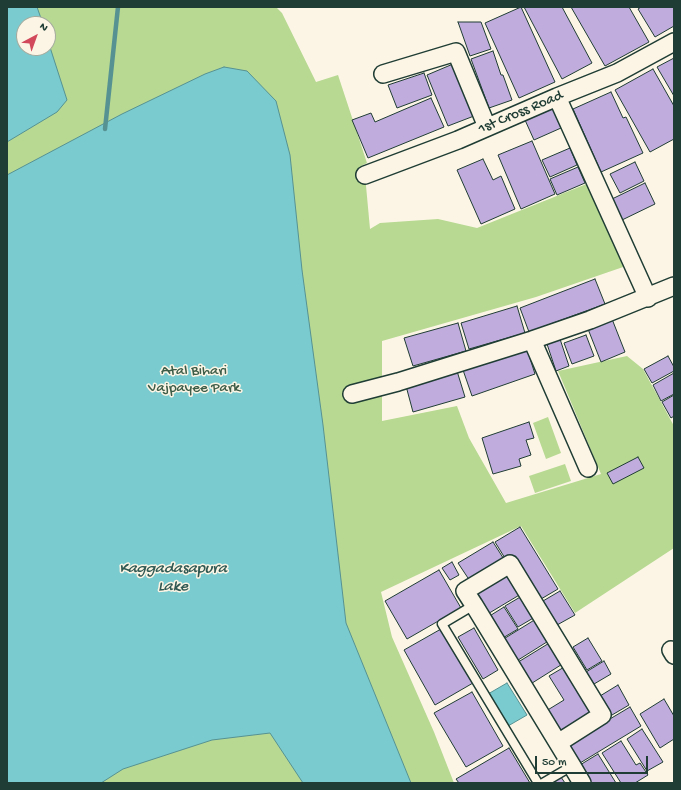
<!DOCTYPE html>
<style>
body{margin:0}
#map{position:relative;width:681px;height:790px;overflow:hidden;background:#fcf5e5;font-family:"Gochi Hand",sans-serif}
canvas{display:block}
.frame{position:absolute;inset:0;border:8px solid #1f3d34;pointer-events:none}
.north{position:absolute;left:16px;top:16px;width:40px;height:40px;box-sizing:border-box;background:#fcf5e5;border:1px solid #a4ab9e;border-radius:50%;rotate:41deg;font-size:11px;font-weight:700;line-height:16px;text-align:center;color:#1f3d34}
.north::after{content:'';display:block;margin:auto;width:14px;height:18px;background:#d1495b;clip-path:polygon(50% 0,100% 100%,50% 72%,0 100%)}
.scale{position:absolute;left:535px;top:756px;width:113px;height:18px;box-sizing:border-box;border:2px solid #1f3d34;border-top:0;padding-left:5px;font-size:12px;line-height:14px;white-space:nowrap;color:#1f3d34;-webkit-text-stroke:3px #fcf5e5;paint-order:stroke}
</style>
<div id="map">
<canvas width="681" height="790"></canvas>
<div class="frame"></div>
<div class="north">N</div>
<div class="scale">50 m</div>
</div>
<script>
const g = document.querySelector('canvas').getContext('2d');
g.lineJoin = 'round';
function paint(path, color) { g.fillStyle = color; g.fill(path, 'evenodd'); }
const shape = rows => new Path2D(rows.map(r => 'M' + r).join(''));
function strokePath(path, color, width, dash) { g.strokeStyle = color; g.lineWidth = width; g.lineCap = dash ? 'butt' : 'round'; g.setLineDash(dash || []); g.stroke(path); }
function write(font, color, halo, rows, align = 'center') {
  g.font = font + ' "Gochi Hand",sans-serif'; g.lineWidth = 3; g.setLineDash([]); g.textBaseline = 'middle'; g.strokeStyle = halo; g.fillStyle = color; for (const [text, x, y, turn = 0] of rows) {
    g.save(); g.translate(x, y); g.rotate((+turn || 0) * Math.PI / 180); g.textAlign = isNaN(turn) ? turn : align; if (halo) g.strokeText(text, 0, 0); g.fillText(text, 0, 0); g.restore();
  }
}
paint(shape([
 [7,7,276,7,282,13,316,82,338,75,367,163,361,166,365,175,370,229,380,223,438,219,477,228,589,183,626,266,536,297,382,341,382,421,457,406,469,438,506,503,601,474,558,371,627,356,643,369,674,426,674,548,575,613,521,526,381,592,392,637,434,732,454,783,7,783],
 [24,24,48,24,48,48,24,48],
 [548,417,561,453,546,459,533,423],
 [565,464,571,481,535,493,529,476]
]), '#b7d992');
const water = shape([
 [7,7,37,7,43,24,24,24,24,48,48,48,48,41,67,100,57,112,7,142,7,7],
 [224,67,247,71,276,101,290,155,302,270,323,425,346,623,411,783,303,783,270,733,212,740,123,769,101,783,7,783,7,175,122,114,205,74,224,67],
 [507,683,527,715,508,726,488,694,507,683]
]);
paint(water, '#7acbd0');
strokePath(water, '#569292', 1);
strokePath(shape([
 [105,129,118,7]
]), '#569292', 4.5);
const building = shape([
 [521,7,555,82,519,98,485,23,521,7],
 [524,7,562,7,592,63,562,79,524,7],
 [571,7,629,7,649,42,605,66,571,7],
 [641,7,674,7,674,26,655,37,638,9,641,7],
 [458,22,481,22,491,49,470,56,458,22],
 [493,51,501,75,503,75,512,100,489,108,471,59,493,51],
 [674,58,674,96,657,67,674,58],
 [453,64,474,116,448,126,427,75,453,64],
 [653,69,674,106,674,139,650,152,615,90,653,69],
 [424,73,432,95,397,108,388,85,424,73],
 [611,92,623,118,626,117,643,153,601,172,573,109,611,92],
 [431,98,444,127,368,158,352,120,371,113,375,122,431,98],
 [553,108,561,128,534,140,525,120,553,108],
 [532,141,555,194,521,209,498,155,532,141],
 [570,148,577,165,550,177,542,160,570,148],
 [483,159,493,180,501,176,515,209,481,224,457,170,483,159],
 [635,162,644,181,620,193,610,174,635,162],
 [578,167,585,183,557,195,550,179,578,167],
 [645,183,655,204,622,220,612,199,645,183],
 [595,279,605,304,529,332,520,308,595,279],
 [517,306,525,333,469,349,461,323,517,306],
 [612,319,625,352,601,362,588,329,612,319],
 [458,323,466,351,413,366,404,338,458,323],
 [586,335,594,356,572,364,564,343,586,335],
 [560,339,569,366,556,371,547,344,560,339],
 [527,349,535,374,472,396,463,370,527,349],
 [668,356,674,367,674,371,652,383,644,369,668,356],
 [457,371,465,397,413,412,406,386,457,371],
 [674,373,674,394,661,401,653,385,674,373],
 [674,395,674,416,671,418,662,402,674,395],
 [529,422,534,438,526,440,531,455,519,459,521,466,493,474,482,438,529,422],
 [638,457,644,468,613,484,607,473,638,457],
 [520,527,558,589,541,599,516,558,508,563,495,542,520,527],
 [493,542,507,564,472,584,458,563,493,542],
 [452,562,459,575,450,580,442,568,452,562],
 [439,570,461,608,407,639,385,601,439,570],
 [506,570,521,594,486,615,471,591,506,570],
 [560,591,575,615,557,625,543,601,560,591],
 [522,596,535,617,518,627,505,606,522,596],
 [504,607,518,629,501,639,488,617,504,607],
 [536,619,550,640,515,662,502,640,536,619],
 [474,628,498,670,483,679,458,637,474,628],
 [441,629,473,683,435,705,404,650,441,629],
 [588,638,602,661,587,670,573,647,588,638],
 [551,642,564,663,529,685,515,664,551,642],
 [604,661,611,674,594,684,586,672,604,661],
 [566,666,595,713,560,735,546,711,564,700,549,676,566,666],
 [618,685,629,705,612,715,600,696,618,685],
 [472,692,503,746,466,767,434,713,472,692],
 [664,699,674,716,674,739,660,748,640,714,664,699],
 [630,707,641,726,580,763,568,744,630,707],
 [642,729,663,762,647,771,627,739,642,729],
 [621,741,636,765,640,763,648,775,635,783,621,783,602,753,621,741],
 [509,748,530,783,459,783,456,779,509,748],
 [598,754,616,783,591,783,580,765,598,754],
 [561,777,565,783,550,783,561,777]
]);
paint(building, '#c1addd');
strokePath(building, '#1f3d34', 1);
const service = shape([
 [474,605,442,624,538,783],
 [543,783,572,766]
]);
const minor = shape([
 [383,74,456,52,487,127],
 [557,97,648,298],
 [365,175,458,140,557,97,617,73,674,42],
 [532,340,588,468],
 [352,394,398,382,532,340,590,320,674,286],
 [671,650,674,655],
 [558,743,602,715,510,564,465,591,474,605,572,766,582,783]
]);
strokePath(service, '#1f3d34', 11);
strokePath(minor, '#1f3d34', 20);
strokePath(service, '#fcf5e5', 8);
strokePath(minor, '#fcf5e5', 17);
write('15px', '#1f3d34', '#fcf5e5', [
 ["1st Cross Road",521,113,-23]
]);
write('15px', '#3d5c47', '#fcf5e5', [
 ["Atal Bihari",194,372],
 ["Vajpayee Park",194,389]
]);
write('italic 16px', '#315953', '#fcf5e5', [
 ["Kaggadasapura",173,570],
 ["Lake",173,588]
]);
</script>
